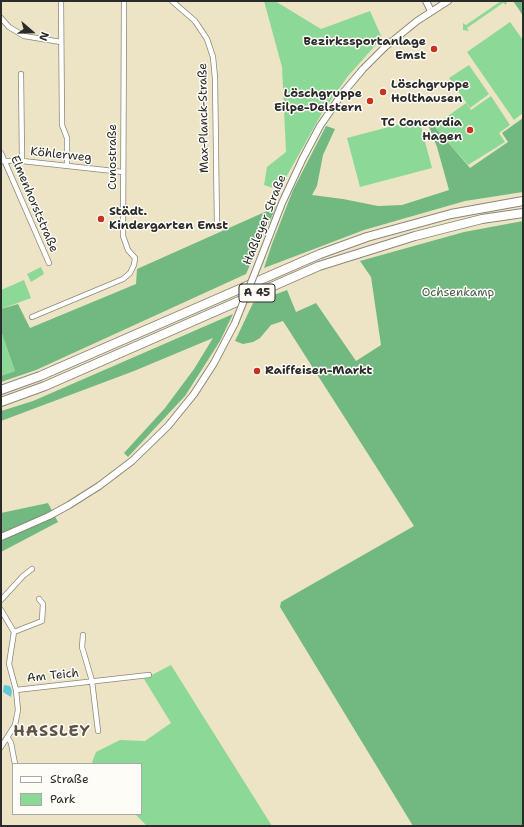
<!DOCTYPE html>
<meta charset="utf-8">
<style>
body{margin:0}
#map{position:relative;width:524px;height:827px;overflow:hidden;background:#ede4c5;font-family:"Shantell Sans",sans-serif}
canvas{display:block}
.frame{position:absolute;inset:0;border:2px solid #2b2b2b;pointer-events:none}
.legend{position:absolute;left:12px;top:763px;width:130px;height:52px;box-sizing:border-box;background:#fdfcf7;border:1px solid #a9a8a5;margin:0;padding:5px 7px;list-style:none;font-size:12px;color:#2b2b2b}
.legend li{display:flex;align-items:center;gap:8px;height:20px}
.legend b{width:20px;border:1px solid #a9a8a5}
.north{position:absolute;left:12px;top:12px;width:40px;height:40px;-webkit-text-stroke:3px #fdfcf7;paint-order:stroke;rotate:110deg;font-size:11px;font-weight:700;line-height:16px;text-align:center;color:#2b2b2b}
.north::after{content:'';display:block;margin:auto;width:14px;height:18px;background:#2b2b2b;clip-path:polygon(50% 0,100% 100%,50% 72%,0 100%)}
</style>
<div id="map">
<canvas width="524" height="827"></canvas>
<div class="frame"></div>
<ul class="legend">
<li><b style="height:5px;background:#fff"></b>Straße</li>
<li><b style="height:11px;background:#8cd997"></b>Park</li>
</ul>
<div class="north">N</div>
</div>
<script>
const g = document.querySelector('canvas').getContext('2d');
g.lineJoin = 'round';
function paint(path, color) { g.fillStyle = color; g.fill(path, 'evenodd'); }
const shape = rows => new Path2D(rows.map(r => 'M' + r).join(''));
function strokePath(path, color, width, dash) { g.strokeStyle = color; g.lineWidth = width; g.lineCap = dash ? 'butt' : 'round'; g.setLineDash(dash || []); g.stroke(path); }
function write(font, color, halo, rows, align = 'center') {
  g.font = font + ' "Shantell Sans",sans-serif'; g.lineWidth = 3; g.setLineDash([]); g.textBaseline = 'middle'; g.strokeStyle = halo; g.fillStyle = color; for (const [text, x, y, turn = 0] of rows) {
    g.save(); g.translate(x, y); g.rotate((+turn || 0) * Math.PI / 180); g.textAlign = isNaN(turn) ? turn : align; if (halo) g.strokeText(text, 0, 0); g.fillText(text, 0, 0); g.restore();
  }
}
paint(shape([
 [264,1,275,1,321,29,370,11,382,38,348,76,322,113,279,190,264,185,267,167,286,152,282,67],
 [501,1,507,1,506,5,503,3,467,28,469,31,463,30,463,23,466,25],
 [510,22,523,40,523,113,514,120,467,52],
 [469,65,489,94,470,108,449,78],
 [491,96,510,125,499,133,505,142,468,165,434,126,466,103,471,110],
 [419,119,432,168,360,187,347,138],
 [41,267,44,274,31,282,27,274],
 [24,280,31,298,1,309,1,290],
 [1,331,15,371,1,376],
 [171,665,272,826,147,826,135,814,141,814,141,764,94,764,92,762,96,752,120,740,145,741,171,723,144,679]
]), '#8cd997');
paint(shape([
 [513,1,523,1,523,16,518,8],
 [523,118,523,192,465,201,364,230,264,268,272,244,293,190,326,126,335,129,323,155,317,186,312,195,343,199,378,206,402,205,449,190,437,147,429,127,434,126,470,168,508,142,502,133],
 [276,207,246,274,36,370,1,382,1,376,15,371,1,331,1,309,18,304,30,328,136,284,137,269],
 [523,221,523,826,413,826,280,607,281,602,414,526,283,321,271,325,260,338,253,342,243,344,235,341,253,303,287,290,296,312,316,303,356,361,381,345,371,277,360,261,464,232],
 [233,314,220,341,185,396,128,457,124,453,165,408,194,369,213,338,134,371,1,421,1,411,33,401],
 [48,503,58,522,1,552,1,513]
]), '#71b980');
paint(shape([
 [4,685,10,686,12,691,11,697,3,692]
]), '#5fc8db');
const street = shape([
 [61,1,62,125,67,138,67,166],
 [172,1,195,21,207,39,213,57,215,78,217,226],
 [1,18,9,27,24,36,61,42],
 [21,74,22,161],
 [1,153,49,263],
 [1,161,22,161,123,172],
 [32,317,123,279,130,273,134,265,135,258,128,250,123,236,124,1],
 [1,600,23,576,32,569],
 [1,610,14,632,9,664,16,690,18,710,15,725,1,747],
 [14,632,42,621,43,604,39,599],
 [83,635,82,647,92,681,98,731],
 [16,690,149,675],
 [8,738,11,743,15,764]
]);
const secondary = shape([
 [426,1,431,11],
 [260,260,282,203,303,158,320,126,342,94,363,69,385,47,417,21,448,1],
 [1,537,49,516,69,505,99,486,132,461,168,426,194,394,214,363,235,323]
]);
const highway = shape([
 [1,390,40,376,320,254,367,237,451,214,523,201],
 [1,402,45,386,319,266,415,236,482,219,523,213]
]);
strokePath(street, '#8c8878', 6);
strokePath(secondary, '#8c8878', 8);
strokePath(highway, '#8c8878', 10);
strokePath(street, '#fff', 4.5);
strokePath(secondary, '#fff', 6);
strokePath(highway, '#fff', 8);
const secondaryBridge = shape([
 [235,323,260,260]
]);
strokePath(secondaryBridge, '#8c8878', 8, []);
strokePath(secondaryBridge, '#fff', 6);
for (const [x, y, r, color] of [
 [434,49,4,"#c8321e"],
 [383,92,4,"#c8321e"],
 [370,101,4,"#c8321e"],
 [470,130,4,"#c8321e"],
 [101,219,4,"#c8321e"],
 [257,371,4,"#c8321e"]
]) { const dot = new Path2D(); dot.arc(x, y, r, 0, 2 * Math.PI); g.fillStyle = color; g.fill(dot); strokePath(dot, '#fdfcf7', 1.5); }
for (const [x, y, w] of [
 [257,293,36]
]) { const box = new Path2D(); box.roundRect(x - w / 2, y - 9, w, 18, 3); g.fillStyle = '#fdfcf7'; g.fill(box); strokePath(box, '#2b2b2b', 1); }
write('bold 11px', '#2b2b2b', null, [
 ["A 45",257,293]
]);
write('bold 12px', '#2b2b2b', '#fdfcf7', [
 ["Bezirkssportanlage",426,42],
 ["Emst",426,56],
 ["Löschgruppe",391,85,"left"],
 ["Holthausen",391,99,"left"],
 ["Löschgruppe",362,94],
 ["Eilpe-Delstern",362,108],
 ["TC Concordia",462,123],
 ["Hagen",462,137],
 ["Städt.",109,212,"left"],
 ["Kindergarten Emst",109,226,"left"],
 ["Raiffeisen-Markt",265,371,"left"]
], 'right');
write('12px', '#2b2b2b', '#fdfcf7', [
 ["Max-Planck-Straße",204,118,-91],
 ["Köhlerweg",61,155,6],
 ["Cunostraße",113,157,-90],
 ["Elmenhorststraße",34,204,67],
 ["Haßleyer Straße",265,220,-68],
 ["Am Teich",53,676,-6]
]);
write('12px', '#485f4b', '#fdfcf7', [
 ["Ochsenkamp",458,293]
]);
g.letterSpacing = '1px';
write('bold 16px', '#615348', '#fdfcf7', [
 ["HASSLEY",52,732]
]);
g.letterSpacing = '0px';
</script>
